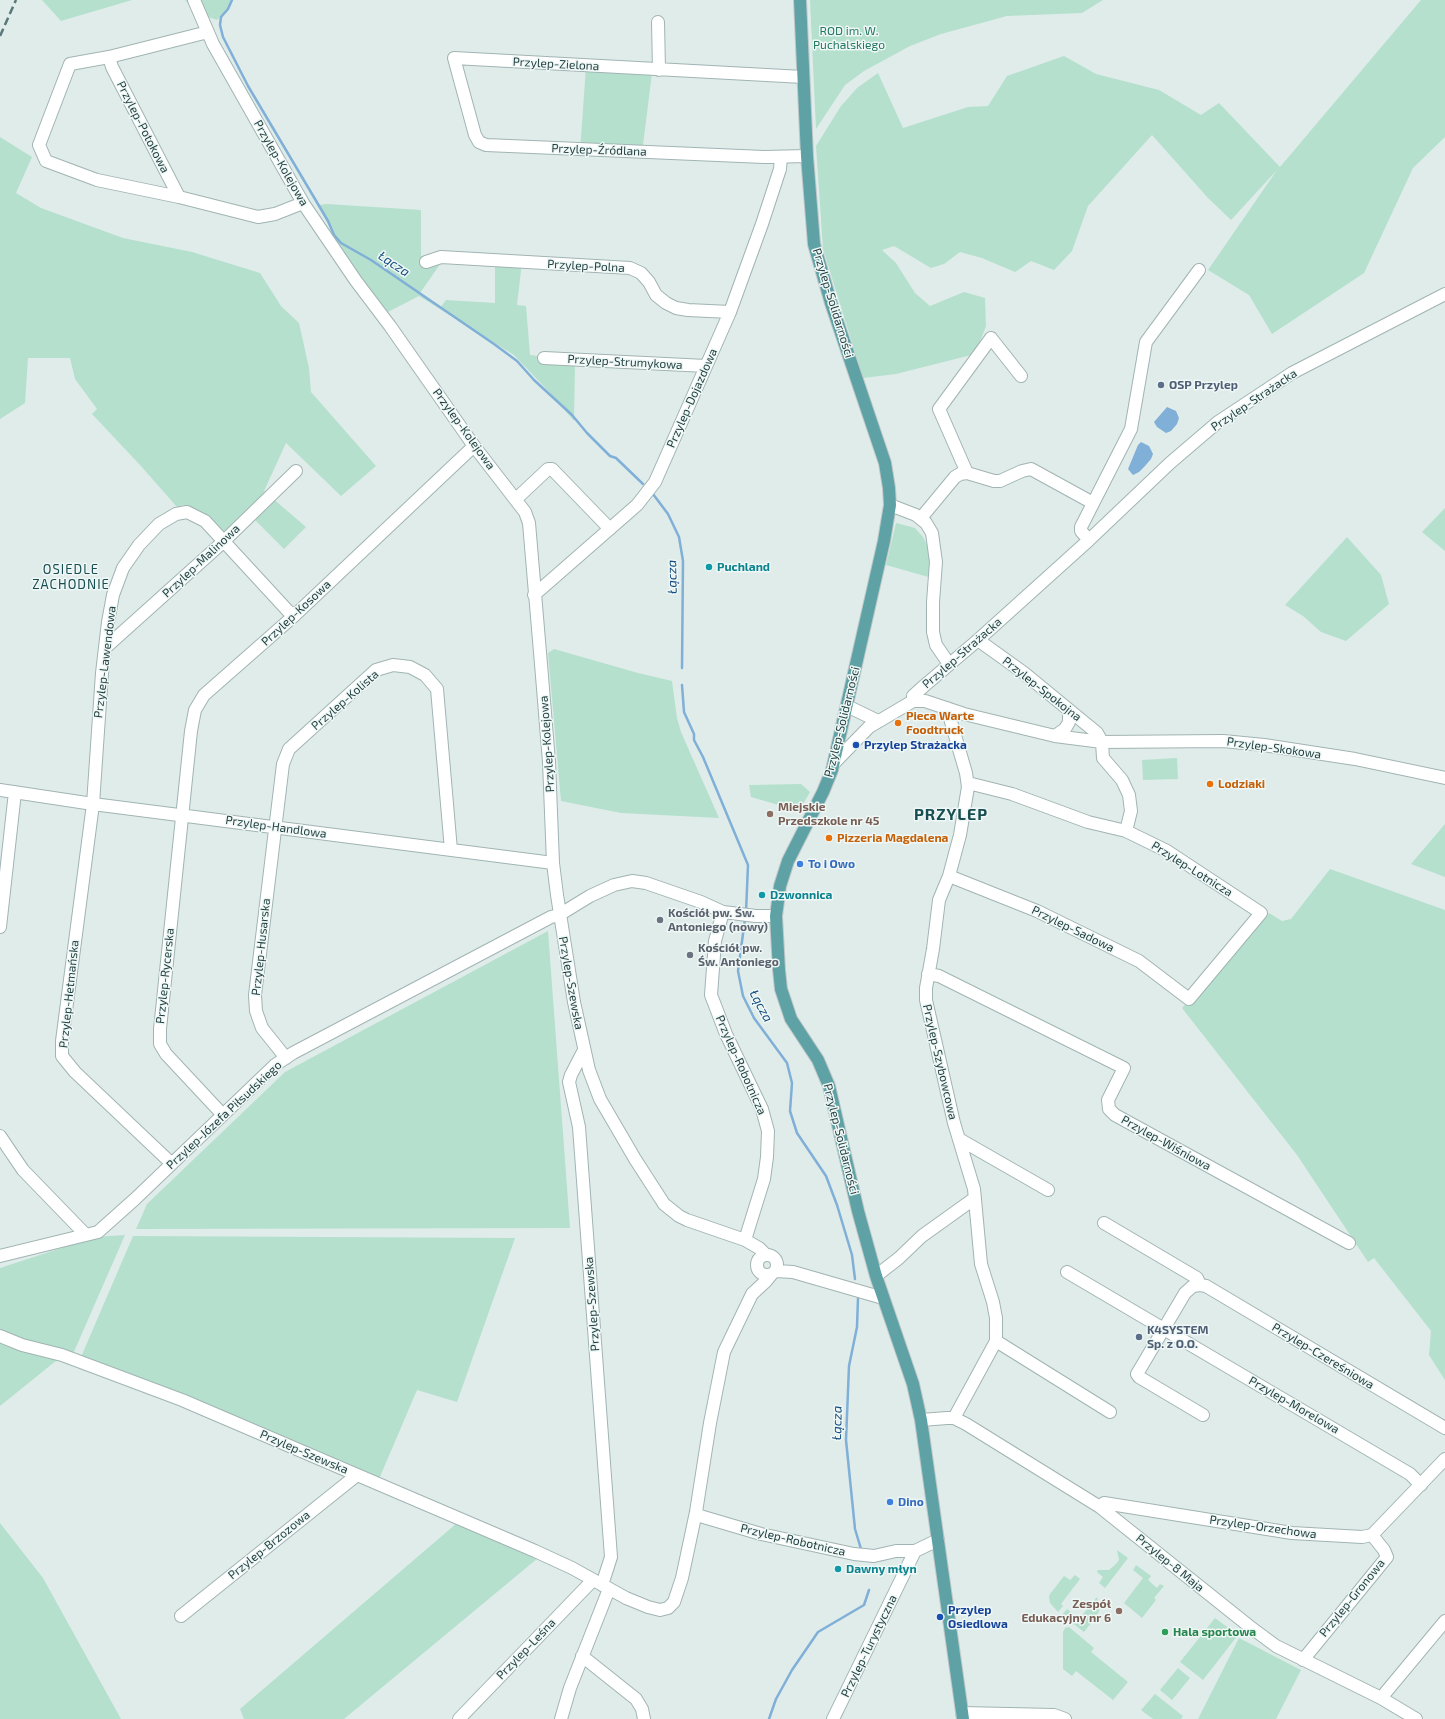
<!DOCTYPE html>
<meta charset="utf-8">
<style>
body{margin:0}
canvas{display:block;background:#dfecea}
</style>
<canvas width="1445" height="1719"></canvas>
<script>
const g = document.querySelector('canvas').getContext('2d');
g.lineJoin = 'round';
function paint(path, color) { g.fillStyle = color; g.fill(path, 'evenodd'); }
const shape = rows => new Path2D(rows.map(r => 'M' + r).join(''));
function strokePath(path, color, width, dash) { g.strokeStyle = color; g.lineWidth = width; g.lineCap = dash ? 'butt' : 'round'; g.setLineDash(dash || []); g.stroke(path); }
function write(font, color, halo, rows, align = 'center') {
  g.font = font + ' "Exo 2",sans-serif'; g.lineWidth = 3; g.setLineDash([]); g.textBaseline = 'middle'; g.strokeStyle = halo; g.fillStyle = color; for (const [text, x, y, turn = 0] of rows) {
    g.save(); g.translate(x, y); g.rotate((+turn || 0) * Math.PI / 180); g.textAlign = isNaN(turn) ? turn : align; if (halo) g.strokeText(text, 0, 0); g.fillText(text, 0, 0); g.restore();
  }
}
paint(shape([
 [42,0,132,0,61,21],
 [185,0,232,0,228,9,217,20,197,13],
 [810,0,1103,0,1082,13,1007,16,941,34,910,46,864,71,845,85,816,129],
 [1421,0,1445,0,1445,137,1413,168,1364,273,1272,334,1249,295,1208,270,1277,170,1231,220,1208,198,1152,135,1088,206,1072,251,1054,270,1031,261,1015,272,982,258,960,252,944,264,931,268,894,246,882,250,896,263,915,293,930,306,964,292,985,298,986,326,975,354,896,374,863,378,823,249,816,146,841,106,857,88,878,73,903,128,968,107,988,106,1007,76,1064,56,1096,74,1159,90,1201,115,1219,103,1280,167],
 [586,67,652,73,642,153,580,151],
 [0,137,32,157,16,193,41,208,123,238,192,252,260,273,281,306,299,323,309,368,311,392,376,466,341,496,286,443,264,491,306,527,284,549,247,512,224,537,201,512,191,507,183,505,177,507,140,465,92,414,97,409,75,379,70,358,28,358,25,403,0,419],
 [327,204,421,210,421,256,443,260,420,293,440,308,446,300,495,303,495,261,522,262,517,305,526,306,530,355,575,361,574,421,552,395,514,355,419,296,382,315,331,241,334,235,318,205],
 [1445,508,1445,551,1422,532],
 [896,523,915,528,923,537,930,551,932,578,886,565],
 [1347,537,1381,575,1389,604,1346,641,1321,632,1303,616,1285,605],
 [554,649,638,673,672,681,677,718,681,732,719,818,621,813,561,801,548,653],
 [1177,758,1178,779,1143,780,1142,760],
 [801,784,810,792,799,811,751,797,749,785],
 [1445,824,1445,877,1411,864],
 [1330,869,1445,910,1445,1380,1429,1355,1431,1331,1374,1258,1368,1262,1297,1155,1182,1008,1269,913,1282,921,1291,919],
 [548,931,570,1228,136,1229,147,1204,285,1072],
 [125,1235,73,1354,67,1352,0,1406,0,1268,95,1237],
 [133,1236,515,1238,457,1402,417,1390,379,1479,81,1357],
 [0,1523,43,1578,121,1719,0,1719],
 [457,1523,538,1558,344,1719,244,1719,240,1709],
 [1117,1550,1128,1558,1105,1588,1099,1583,1103,1577,1097,1572,1098,1570,1109,1570,1116,1564,1119,1560],
 [1136,1565,1151,1576,1148,1580,1157,1588,1160,1584,1164,1586,1154,1598,1156,1600,1142,1618,1124,1603,1143,1578,1133,1570],
 [1075,1575,1080,1579,1061,1604,1063,1606,1058,1612,1050,1603,1049,1597,1050,1594,1064,1576,1070,1580],
 [1097,1597,1100,1607,1098,1614,1084,1632,1062,1615,1067,1609,1079,1619],
 [1215,1618,1238,1635,1203,1680,1180,1662],
 [1069,1627,1094,1648,1091,1652,1128,1682,1113,1700,1076,1671,1072,1676,1063,1669,1063,1632,1065,1628],
 [1239,1638,1301,1670,1276,1719,1198,1719],
 [1178,1668,1190,1678,1172,1700,1160,1690],
 [1155,1694,1183,1716,1181,1719,1153,1719,1141,1710]
]), '#b5e0ce');
paint(shape([
 [1167,407,1176,411,1179,418,1177,424,1171,431,1166,433,1157,427,1154,422],
 [1141,442,1149,446,1153,454,1151,459,1145,466,1139,472,1133,475,1128,469,1138,445]
]), '#80afd7');
strokePath(shape([
 [232,0,228,9,221,17,220,25,223,37,248,86,328,221,334,235,341,243,371,260,494,344,517,361,534,380,572,415,587,433,610,456,616,458,643,484],
 [653,494,668,514,679,537,683,561,682,668],
 [682,685,684,712,694,734,694,740,703,757,748,865,746,912],
 [745,919,738,971,743,996,754,1018,787,1063,792,1083,790,1111,797,1133,826,1176,837,1205,852,1255,855,1279],
 [858,1298,857,1327,849,1366,846,1440,855,1529,861,1549],
 [769,1719,776,1699,792,1670,818,1632,864,1605,869,1590]
]), '#80afd7', 2.5);
const minor = shape([
 [194,0,213,44,303,203,356,281,390,326,474,446,525,512,529,523,541,664,549,762,553,863,557,895,574,1002,589,1070,600,1099,635,1159,664,1204,679,1216,687,1220,745,1240,759,1248,766,1255],
 [658,22,659,70],
 [208,32,109,57,70,64,39,145,46,161,97,180,179,197,258,217,275,214,303,203],
 [109,57,112,67,179,197],
 [803,77,454,58,475,135,479,142,486,145,764,157,807,156],
 [426,262,441,257,630,268,641,273,649,282,656,295,666,303,676,308,688,310,730,312],
 [544,358,706,366],
 [967,473,939,409,991,338,1021,376],
 [516,499,548,469,552,469,610,529],
 [890,505,916,515,926,523,932,533,936,562,933,602,933,632,936,645,949,664],
 [921,518,955,477,960,474,967,473,994,481,1000,481,1022,471,1031,469,1093,503],
 [1089,540,1081,531,1081,527,1131,429,1146,342,1199,270],
 [534,595,637,505,655,482,730,312,762,224,780,169,781,157],
 [978,640,1024,673,1097,733,1102,742,1103,758,1122,780,1129,795,1131,811,1126,831],
 [105,648,223,542,296,471],
 [913,701,925,701,964,714,1055,736,1102,742,1223,741,1264,745,1355,759,1445,778],
 [847,706,878,721],
 [947,708,966,773,968,787,960,835,949,876,939,900,933,949,926,988,926,1000,954,1123,974,1189,981,1264,993,1302,996,1318,996,1341,954,1418],
 [1055,736,1065,729,1069,722,1069,710],
 [835,762,869,727,913,701,913,696,924,686,978,640,1089,540,1170,463,1218,422,1292,373,1445,294],
 [0,790,93,804,553,863],
 [949,876,1037,911,1139,961,1189,999,1261,913,1167,851,1126,831,1088,822,1012,794,968,783],
 [723,912,715,941,711,995,726,1034,762,1109,768,1131,767,1157,764,1179,745,1240],
 [0,927,15,792],
 [928,974,939,976,1124,1068,1108,1100,1109,1109,1115,1115,1349,1243],
 [584,1050,571,1075,569,1082,579,1127,611,1557,602,1585],
 [286,1058,262,1028,256,1011,255,995,283,764,289,749,376,670,393,665,410,667,425,675,437,689,451,850],
 [223,1115,166,1054,160,1044,160,1029,191,731,195,710,204,695,295,615,474,446],
 [0,1136,23,1170,85,1234],
 [959,1139,1048,1190],
 [171,1163,75,1072,62,1056,62,1041,93,804,102,673,108,622,113,595,123,568,139,545,159,524,176,514,187,512,205,521,288,611,295,615],
 [1104,1223,1197,1278,1200,1285],
 '757 1265a10 10 0 1 1 20 0a10 10 0 1 1-20 0Z',
 [0,1256,98,1232,135,1199,275,1065,293,1053,551,917,559,915,590,896,614,885,632,881,646,883,701,902,723,912,756,916,776,916],
 [776,1271,793,1272,883,1298],
 [1067,1272,1410,1474,1421,1485],
 [876,1276,899,1258,922,1236,975,1198],
 [0,1336,22,1345,62,1355,182,1400,535,1551,572,1568,626,1598,648,1607,660,1610,668,1608,674,1602,682,1578,696,1512,710,1423,724,1352,752,1294,766,1281,771,1275],
 [996,1341,1110,1412],
 [1203,1415,1139,1377,1137,1374,1185,1293,1193,1286,1200,1285,1206,1286,1445,1428],
 [921,1420,947,1418,954,1418,966,1424,1100,1507,1249,1626,1276,1646,1381,1698,1416,1719],
 [1100,1507,1104,1503,1292,1533,1362,1537,1372,1535,1445,1459],
 [696,1512,700,1516,761,1534,854,1554,874,1556,896,1551,915,1551,938,1540],
 [181,1616,357,1475],
 [582,1656,636,1699,642,1709,644,1719],
 [1303,1660,1387,1557,1384,1550,1372,1535],
 [1381,1698,1445,1621],
 [962,1713,1054,1715,1065,1719],
 [459,1719,593,1580],
 [561,1719,570,1688,609,1589],
 [833,1719,915,1551]
]);
const major = shape([
 [800,0,807,156,814,244,831,303,885,463,889,488,890,505,884,541,832,770,823,792,788,861,780,886,776,916,779,970,781,989,791,1019,818,1060,829,1086,858,1211,876,1276,913,1384,921,1420,963,1719]
]);
strokePath(minor, '#a1b4b3', 14);
strokePath(major, '#c0c8c9', 14);
strokePath(minor, '#fff', 12);
strokePath(major, '#5ea2a6', 12);
strokePath(shape([
 [0,36,16,0]
]), '#587879', 2.5, [8, 4]);
for (const [x, y, r, color] of [
 [1161,385,4,"#5c6f8a"],
 [709,567,4,"#0f9aa8"],
 [898,723,4,"#e8710a"],
 [856,745,4,"#1a4fb4"],
 [1210,784,4,"#e8710a"],
 [770,814,4,"#8d6e63"],
 [829,838,4,"#e8710a"],
 [800,864,4,"#3f7fe0"],
 [762,895,4,"#0f9aa8"],
 [660,920,4,"#6b7280"],
 [690,955,4,"#6b7280"],
 [1139,1337,4,"#5c6f8a"],
 [890,1502,4,"#3f7fe0"],
 [838,1569,4,"#0f9aa8"],
 [1119,1611,4,"#8d6e63"],
 [940,1617,4,"#1a4fb4"],
 [1165,1632,4,"#2e9e5b"]
]) { const dot = new Path2D(); dot.arc(x, y, r, 0, 2 * Math.PI); g.fillStyle = color; g.fill(dot); strokePath(dot, '#eff8f6', 1.5); }
write('12px', '#24785f', '#eff8f6', [
 ["ROD im. W.",849,31],
 ["Puchalskiego",849,45]
]);
write('12px', '#1e3c3d', '#eff8f6', [
 ["Przylep-Zielona",556,64,3],
 ["Przylep-Potokowa",143,127,63],
 ["Przylep-Źródlana",599,150,2],
 ["Przylep-Kolejowa",281,163,60],
 ["Przylep-Polna",586,266,3],
 ["Przylep-Solidarności",833,303,73],
 ["Przylep-Strumykowa",625,362,3],
 ["Przylep-Dojazdowa",692,398,-66],
 ["Przylep-Strażacka",1254,400,-34],
 ["Przylep-Kolejowa",464,429,54],
 ["Przylep-Malinowa",201,561,-43],
 ["Przylep-Kosowa",296,613,-43],
 ["Przylep-Strażacka",962,653,-41],
 ["Przylep-Lawendowa",105,662,-83],
 ["Przylep-Spokojna",1042,689,38],
 ["Przylep-Kolista",345,700,-41],
 ["Przylep-Solidarności",842,722,-76],
 ["Przylep-Kolejowa",547,744,-94],
 ["Przylep-Skokowa",1274,748,8],
 ["Przylep-Handlowa",276,827,8],
 ["Przylep-Lotnicza",1192,869,32],
 ["Przylep-Sadowa",1073,929,26],
 ["Przylep-Husarska",261,947,-84],
 ["Przylep-Rycerska",165,976,-84],
 ["Przylep-Szewska",571,983,80],
 ["Przylep-Hetmańska",69,994,-84],
 ["Przylep-Szybowcowa",940,1062,77],
 ["Przylep-Robotnicza",741,1065,66],
 ["Przylep-Józefa Piłsudskiego",224,1115,-43],
 ["Przylep-Solidarności",841,1139,76],
 ["Przylep-Wiśniowa",1166,1143,29],
 ["Przylep-Szewska",592,1304,-94],
 ["Przylep-Czereśniowa",1323,1356,31],
 ["Przylep-Morelowa",1294,1405,30],
 ["Przylep-Szewska",304,1452,23],
 ["Przylep-Orzechowa",1263,1527,8],
 ["Przylep-Robotnicza",793,1540,13],
 ["Przylep-Brzozowa",269,1545,-39],
 ["Przylep-8 Maja",1170,1563,39],
 ["Przylep-Gronowa",1352,1598,-51],
 ["Przylep-Turystyczna",869,1646,-64],
 ["Przylep-Leśna",526,1649,-46]
]);
write('bold 12px', '#4e5e75', '#eff8f6', [
 ["OSP Przylep",1169,385],
 ["K4SYSTEM",1147,1330],
 ["Sp. z O.O.",1147,1344]
], 'left');
write('bold 12px', '#0d838f', '#eff8f6', [
 ["Puchland",717,567],
 ["Dzwonnica",770,895],
 ["Dawny młyn",846,1569]
], 'left');
write('bold 12px', '#c56008', '#eff8f6', [
 ["Pieca Warte",906,716],
 ["Foodtruck",906,730],
 ["Lodziaki",1218,784],
 ["Pizzeria Magdalena",837,838]
], 'left');
write('bold 12px', '#164399', '#eff8f6', [
 ["Przylep Strażacka",864,745],
 ["Przylep",948,1610],
 ["Osiedlowa",948,1624]
], 'left');
write('bold 12px', '#785e54', '#eff8f6', [
 ["Miejskie",778,807],
 ["Przedszkole nr 45",778,821],
 ["Zespół",1111,1604,"right"],
 ["Edukacyjny nr 6",1111,1618,"right"]
], 'left');
write('bold 12px', '#366cbe', '#eff8f6', [
 ["To i Owo",808,864],
 ["Dino",898,1502]
], 'left');
write('bold 12px', '#5b616d', '#eff8f6', [
 ["Kościół pw. Św.",668,913],
 ["Antoniego (nowy)",668,927],
 ["Kościół pw.",698,948],
 ["Św. Antoniego",698,962]
], 'left');
write('bold 12px', '#27864d', '#eff8f6', [
 ["Hala sportowa",1173,1632]
], 'left');
write('italic 13px', '#134b7f', '#eff8f6', [
 ["Łącza",394,264,34],
 ["Łącza",672,577,-91],
 ["Łącza",761,1006,62],
 ["Łącza",837,1423,-89]
]);
g.letterSpacing = '1px';
write('13px', '#184e51', '#eff8f6', [
 ["OSIEDLE",71,570],
 ["ZACHODNIE",71,585]
]);
g.letterSpacing = '0px';
g.letterSpacing = '1px';
write('bold 16px', '#184e51', '#eff8f6', [
 ["PRZYLEP",951,815]
]);
g.letterSpacing = '0px';
</script>
